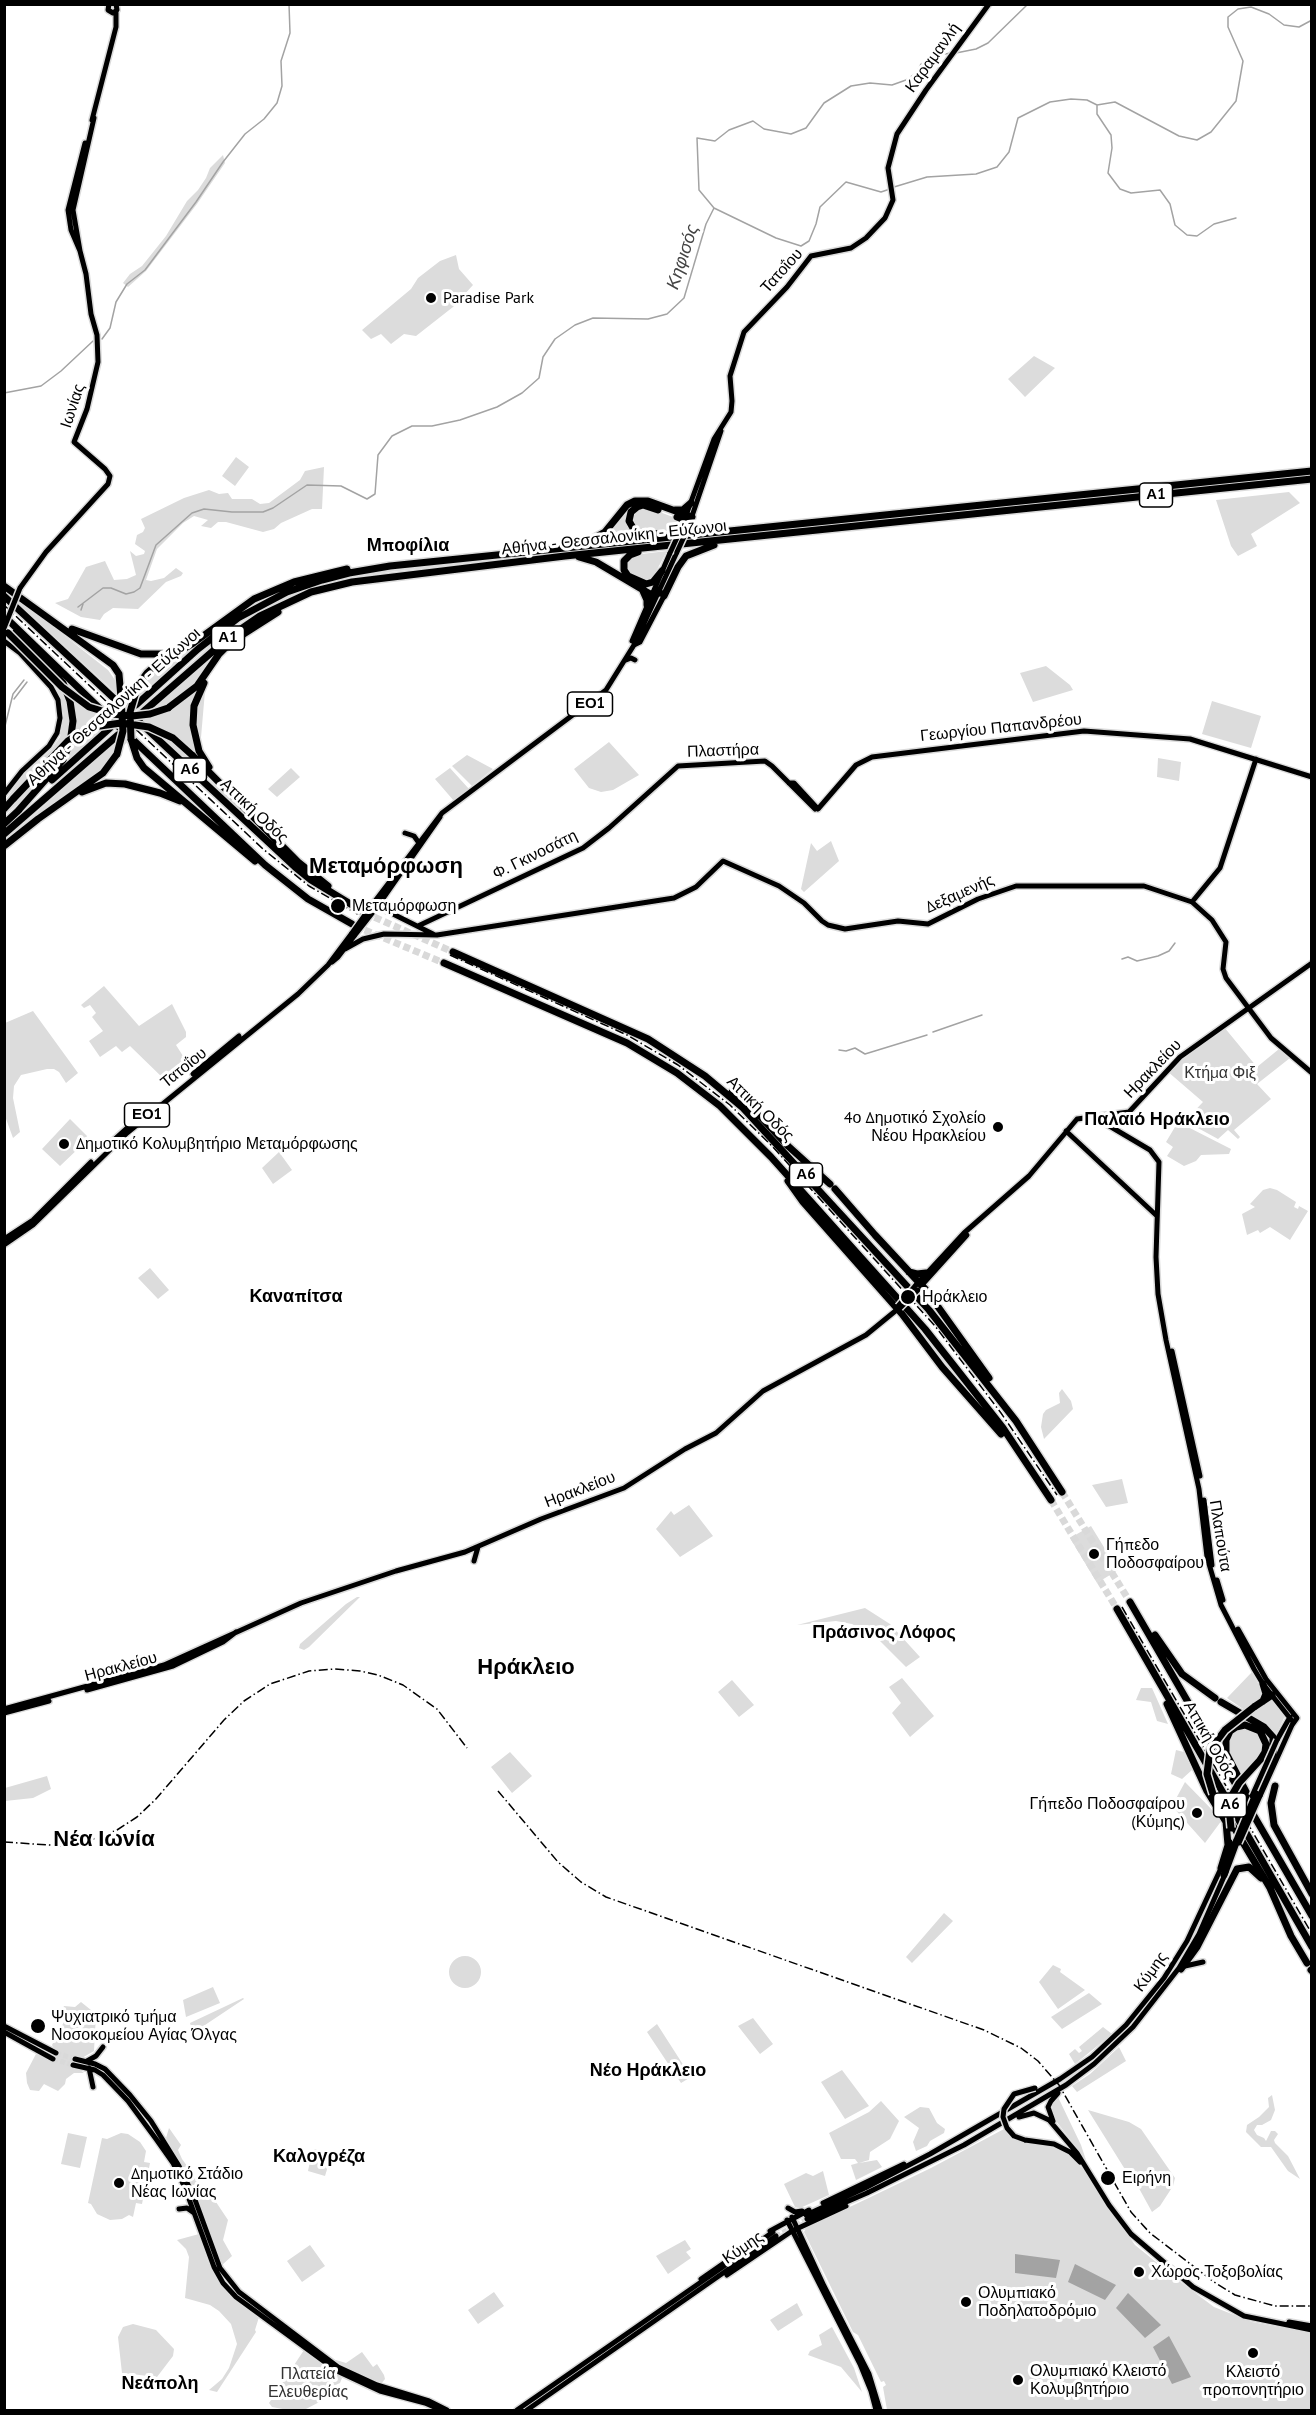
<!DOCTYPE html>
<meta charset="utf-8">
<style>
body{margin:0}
#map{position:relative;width:1316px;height:2415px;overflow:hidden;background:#fff;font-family:"PT Sans",sans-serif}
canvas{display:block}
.frame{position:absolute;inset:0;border:6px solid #000;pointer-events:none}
</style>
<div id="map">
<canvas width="1316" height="2415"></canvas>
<div class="frame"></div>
</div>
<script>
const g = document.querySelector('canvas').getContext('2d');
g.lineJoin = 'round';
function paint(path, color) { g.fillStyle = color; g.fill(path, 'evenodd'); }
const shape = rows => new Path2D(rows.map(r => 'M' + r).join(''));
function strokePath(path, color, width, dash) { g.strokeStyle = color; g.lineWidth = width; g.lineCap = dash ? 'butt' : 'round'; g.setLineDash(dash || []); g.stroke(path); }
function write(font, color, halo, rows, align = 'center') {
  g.font = font + ' "PT Sans",sans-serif'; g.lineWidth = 6; g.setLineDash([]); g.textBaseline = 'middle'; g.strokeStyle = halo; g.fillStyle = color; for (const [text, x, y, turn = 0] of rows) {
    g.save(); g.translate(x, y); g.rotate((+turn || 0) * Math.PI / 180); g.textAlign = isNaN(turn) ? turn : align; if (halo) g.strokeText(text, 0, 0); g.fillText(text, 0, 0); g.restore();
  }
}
paint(shape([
 [223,155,225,163,197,204,146,271,128,287,123,283,130,274,142,266,166,236,187,201,198,190,206,178,210,168],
 [456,255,459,269,473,285,453,307,416,336,404,334,391,344,381,334,371,339,362,330,411,289,418,278,440,261],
 [1034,356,1055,368,1025,397,1008,379],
 [236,457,249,467,235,486,222,476],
 [324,467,322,509,312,509,281,523,274,529,263,532,226,522,218,522,211,528,201,526,208,520,194,516,183,523,157,549,146,580,151,581,164,578,176,568,183,573,181,576,166,582,138,609,113,608,104,614,100,620,81,617,55,603,68,599,86,567,105,561,114,580,127,579,136,575,130,551,136,556,144,554,145,551,135,544,137,535,143,532,145,528,141,519,184,498,209,490,219,494,228,493,232,499,252,499,260,504,269,503,300,480,305,471],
 [1311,475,390,572,324,584,277,603,226,634,5,831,224,633,276,602,323,583,390,570],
 [1289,492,1300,503,1251,534,1257,546,1238,556,1231,546,1216,500],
 [636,502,628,519,646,535,600,538,626,510],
 [638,508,649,508,673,517,677,522,676,531,654,531,637,528,632,521,632,515],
 [667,551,652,579,643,582,626,572,626,562,633,555],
 [4,588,108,670,115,680,119,696,5,591],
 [198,645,62,767,5,815,5,801,21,777,51,750,60,737,64,716,57,689,65,679,105,718,160,665],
 [215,653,205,691,200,749,202,772,220,796,157,736,147,722,94,776,10,836],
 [1046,666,1070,685,1073,690,1033,702,1020,673],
 [1212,701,1261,716,1251,748,1202,734],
 [609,742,639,775,613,790,601,792,589,788,574,769],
 [467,755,493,769,472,786,452,766],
 [1158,758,1181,762,1179,781,1157,777],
 [291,768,300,777,277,797,268,789],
 [450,768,469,789,454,801,435,779],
 [831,841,839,861,804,892,801,889,811,843,817,851],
 [104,986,139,1026,172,1004,186,1032,186,1037,176,1045,190,1067,180,1075,177,1071,166,1081,130,1046,122,1052,116,1046,100,1057,89,1041,103,1031,92,1017,96,1013,90,1005,84,1008,81,1005],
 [33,1011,78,1073,66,1083,59,1072,54,1069,47,1069,21,1075,14,1086,13,1098,20,1132,13,1138,5,1116,5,1023],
 [1224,1027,1257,1067,1279,1049,1290,1058,1257,1084,1271,1099,1234,1130,1240,1137,1238,1139,1228,1130,1218,1139,1185,1121,1203,1102,1167,1071],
 [70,1119,87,1136,81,1146,60,1166,42,1149],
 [1178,1122,1231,1149,1229,1154,1201,1155,1196,1161,1184,1166,1167,1156,1173,1147,1166,1142],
 [279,1152,292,1170,273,1184,262,1168],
 [1270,1188,1277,1190,1296,1202,1294,1207,1298,1209,1299,1206,1308,1211,1290,1240,1270,1227,1260,1233,1258,1230,1247,1235,1242,1214,1255,1207,1250,1204,1263,1190],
 [150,1268,169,1290,158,1299,138,1278],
 [1062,1389,1071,1401,1073,1409,1044,1439,1041,1427,1043,1414,1046,1410,1060,1403,1059,1393],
 [1122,1479,1128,1503,1106,1507,1092,1485],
 [689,1505,713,1536,680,1557,656,1529,671,1511,674,1515],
 [1091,1526,1118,1570,1097,1583,1070,1538],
 [357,1597,360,1597,309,1647,304,1650,299,1648,300,1644,346,1604],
 [865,1608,890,1624,920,1657,906,1667,876,1637,852,1624,836,1621,797,1625],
 [1252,1672,1262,1691,1263,1697,1246,1711,1227,1698],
 [902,1678,934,1716,910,1737,892,1713,901,1703,889,1687],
 [732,1680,754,1705,739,1717,718,1692],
 [1141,1688,1152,1688,1168,1724,1157,1721,1151,1702,1136,1700],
 [1272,1699,1285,1716,1276,1735,1268,1727,1249,1713],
 [1242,1726,1261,1735,1263,1747,1260,1756,1242,1775,1231,1758,1227,1741,1229,1736],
 [1176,1750,1184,1752,1192,1770,1182,1779,1171,1774],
 [510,1752,532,1776,512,1793,491,1767],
 [47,1776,51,1789,33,1798,5,1801,5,1788],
 [1185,1782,1222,1820,1205,1843,1172,1806],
 [944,1913,953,1921,912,1963,906,1957],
 '449 1972a16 16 0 1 1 32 0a16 16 0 1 1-32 0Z',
 [1053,1965,1061,1969,1060,1972,1085,1990,1058,2009,1039,1982],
 [213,1987,220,2003,186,2017,183,2000],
 [1089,1993,1102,2004,1062,2029,1051,2017],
 [243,1998,244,1999,193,2033,190,2023],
 [81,2002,96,2014,94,2051,82,2058,73,2057,70,2068,80,2070,84,2073,74,2073,66,2079,65,2084,58,2091,44,2084,39,2091,30,2090,27,2083,26,2073,37,2052,53,2060,56,2056,17,2034,56,2053,52,2045,67,2016,61,2013,64,2006,75,2007],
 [753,2018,773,2044,760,2054,738,2026],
 [657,2024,691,2077,681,2083,647,2032],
 [1103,2027,1112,2034,1075,2064,1069,2054,1075,2049,1079,2053,1082,2051,1079,2047],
 [1119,2047,1126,2061,1077,2092,1072,2086,1090,2074],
 [842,2070,869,2106,845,2119,821,2082],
 [1272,2095,1275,2110,1271,2120,1262,2125,1257,2125,1254,2130,1257,2135,1264,2138,1266,2141,1271,2131,1275,2131,1278,2134,1274,2140,1275,2143,1288,2156,1300,2179,1288,2171,1271,2147,1261,2147,1246,2132,1247,2125,1259,2117,1269,2107,1268,2098],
 [1058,2097,1081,2145,1086,2160,1053,2117,1052,2105],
 [881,2101,899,2121,890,2139,870,2152,869,2160,859,2163,877,2160,882,2167,856,2180,851,2165,858,2163,855,2159,841,2159,829,2133,869,2112],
 [920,2107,929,2108,937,2123,945,2129,944,2133,930,2141,927,2146,916,2151,913,2142,919,2128,904,2117],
 [1088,2110,1129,2122,1141,2129,1175,2178,1173,2186,1160,2206,1152,2212,1130,2172,1126,2171],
 [169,2128,181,2145,178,2150,182,2159,201,2185,197,2188,192,2184,166,2138],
 [1004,2129,1011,2137,1046,2143,1067,2153,1083,2169,1135,2245,1182,2283,1214,2307,1252,2322,1311,2333,1311,2410,887,2410,883,2387,886,2385,884,2381,881,2382,858,2335,853,2332,804,2232,806,2228,931,2168],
 [68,2133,87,2137,80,2168,61,2164],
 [121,2133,128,2134,140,2142,146,2151,144,2162,150,2163,142,2204,136,2203,133,2217,129,2215,122,2219,110,2220,97,2214,91,2204,88,2203,102,2138,107,2139],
 [315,2149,332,2153,325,2176,308,2171,312,2151],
 [823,2171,829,2195,800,2208,795,2207,784,2184,806,2173,813,2176],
 [208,2190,228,2220,223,2240,232,2256,222,2265,199,2201,199,2195],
 [199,2234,208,2262,221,2285,237,2300,259,2317,255,2330,256,2332,217,2392,209,2390,222,2379,229,2368,237,2344,231,2324,219,2311,210,2305,185,2298,189,2257,186,2249,177,2240],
 [685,2240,691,2249,686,2252,691,2258,668,2274,656,2256],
 [310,2245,325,2266,302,2282,287,2261],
 [494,2292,504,2306,478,2324,468,2310],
 [797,2303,803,2315,778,2331,770,2320],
 [133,2324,156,2330,174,2349,173,2356,157,2377,122,2373,118,2337,123,2327],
 [832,2327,854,2368,862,2392,841,2367,808,2355,810,2351,822,2345,819,2335],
 [304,2350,342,2378,340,2383,331,2387,335,2394,304,2410,288,2410,272,2407,269,2403],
 [362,2352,373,2367,377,2364,384,2375,385,2379,381,2384,336,2362,336,2360,346,2363]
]), '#dcdcdc');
paint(shape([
 [1015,2254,1060,2260,1056,2278,1015,2273],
 [1075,2264,1116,2285,1105,2300,1068,2282],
 [1128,2293,1161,2325,1145,2338,1116,2308],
 [1169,2336,1191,2377,1172,2384,1153,2347]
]), '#a3a3a3');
strokePath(shape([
 [956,53,976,49,988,43,1028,4],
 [1097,105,1097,114,1111,135,1112,148,1108,173,1120,189,1131,193,1160,190,1170,204,1175,225,1187,235,1197,236,1214,224,1236,218],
 [894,187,927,177,976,174,997,167,1009,152,1018,118,1050,102,1071,99,1087,100,1097,105,1115,102,1179,136,1197,140,1211,132,1236,101,1243,61,1228,27,1228,17,1238,9,1251,7,1269,14,1284,25,1299,27,1312,20],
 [714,208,699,190,697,138,715,141,729,130,753,121,764,129,791,134,806,128,824,103,851,86,870,83,892,85,906,80,916,73,921,64,933,56,951,53],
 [102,339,110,328,116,302,127,284,145,270,196,202,223,162,245,134,264,119,277,103,282,86,281,61,290,33,289,4],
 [4,393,41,386,61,371,93,341],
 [78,607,103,588,111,588,126,594,134,592,140,588,156,545,192,513,204,509,232,512,263,512,273,508,307,485,341,486,367,499,375,494,378,455,392,436,412,426,432,426,460,420,497,407,522,393,539,378,543,357,555,339,575,325,593,318,648,319,667,314,684,298,706,224,714,208,776,238,801,246,809,241,816,224,820,207,846,182,881,192,890,189],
 [81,610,83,604],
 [14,699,27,682],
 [4,730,13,694,24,680],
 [1122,959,1128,957,1137,961,1158,956,1169,951,1175,943],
 [933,1032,982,1015],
 [839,1050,846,1051,855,1048,865,1054,927,1035]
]), '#a3a3a3', 1.5);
strokePath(shape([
 [56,2053,75,2059],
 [53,2059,73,2065],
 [776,2236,807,2219]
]), '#d9d9d9', 5, [5, 2.5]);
strokePath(shape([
 [365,913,453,952],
 [355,926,444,963],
 [1062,1492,1130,1602],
 [1051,1500,1117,1609]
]), '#d9d9d9', 7, [7, 3.5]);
const major = shape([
 [109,4,108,10,113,13,117,10,116,4],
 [92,120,116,27,116,11],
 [80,251,71,230,68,210,85,143],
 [691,519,721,431],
 [681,529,714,439,731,412,732,401,730,376,744,332,787,287,811,256,851,248,866,238,885,218,893,200,888,168,897,134,926,90,989,4],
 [20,588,46,552,108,484,110,476,105,469,74,442,87,409,98,362,97,335,91,314,86,274,80,251,73,210,94,118],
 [4,641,20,653,51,687,58,700,60,718,57,733,49,746,22,771,4,794],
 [632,641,670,553],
 [634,645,640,642,664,596],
 [626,660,631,658,635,660],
 [789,783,794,783,818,809,856,765,872,757,1084,731,1190,739,1312,777],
 [405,833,414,836,419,843],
 [1192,902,1220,868,1256,759],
 [372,905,442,813,606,690,634,645,677,552],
 [377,906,433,934],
 [377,907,440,817],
 [418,926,583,848,609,828,678,766,765,761,772,766,815,809],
 [345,949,363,939,384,934,437,935,674,898,696,887,723,861,779,886,804,903,822,921,828,925,845,929,898,921,928,924,978,899,1016,886,1144,886,1192,902,1212,920,1226,942,1223,969,1226,978,1271,1038,1312,1073],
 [332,962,338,957,355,935],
 [193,1074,239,1036],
 [1096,1116,1101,1121,1150,1150,1159,1162,1156,1257,1158,1294,1166,1340,1199,1489,1207,1557,1221,1605,1254,1669,1263,1684,1293,1722],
 [1066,1131,1157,1216],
 [106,1147,137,1119],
 [4,1239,33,1220,91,1162],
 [4,1245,33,1225,127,1133,298,994,328,965,352,933],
 [916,1285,964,1233,1029,1176,1077,1119,1129,1112,1180,1057,1312,963],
 [921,1286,967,1235],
 [1172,1351,1200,1476],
 [1204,1500,1212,1565],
 [474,1561,478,1547],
 [1217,1580,1223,1600],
 [1238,1629,1266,1679,1297,1718,1292,1725,1260,1796],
 [87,1690,173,1666,223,1642,236,1632],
 [4,1709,164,1665,301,1603,396,1571,465,1552,541,1519,624,1488,685,1449,716,1433,763,1391,866,1335,899,1308],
 [4,1713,49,1701],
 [1277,1740,1290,1717],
 [1185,1966,1203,1962],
 [4,2026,56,2053],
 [4,2032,53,2059],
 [75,2059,95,2064,105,2069,130,2095,151,2121,179,2166,194,2197,220,2268,239,2292,338,2367,377,2385,429,2401,447,2410],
 [87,2061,96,2056,103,2047],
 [73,2065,95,2070,103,2075,128,2101,156,2139,173,2163,185,2188,214,2267,223,2283,236,2297,337,2371,380,2391,425,2403,441,2410],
 [89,2068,93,2087],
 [1019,2117,1034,2113,1049,2120,1077,2153,1109,2205,1131,2234,1193,2287,1244,2316,1312,2330],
 [1053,2121,1048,2107,1051,2101,1058,2093],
 [1025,2140,1054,2144,1070,2152,1080,2162],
 [823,2203,904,2164],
 [788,2208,795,2212,802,2211],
 [179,2209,187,2208,194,2213],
 [806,2215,865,2188,930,2154,1060,2079,1092,2057,1126,2025,1164,1978,1187,1941,1222,1866],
 [792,2217,824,2286,869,2374,880,2410],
 [807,2219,867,2193,964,2145,1066,2085,1094,2064,1133,2027,1179,1968,1199,1934,1226,1872],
 [787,2220,860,2364,871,2391,876,2410],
 [770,2231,809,2210],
 [727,2275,792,2231,846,2206],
 [701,2279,760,2238],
 [1289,2322,1312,2326],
 [517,2410,773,2232],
 [527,2410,776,2236]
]);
const highway = shape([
 [658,510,643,505,637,507,631,512,629,521,633,528,638,532,659,534],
 [675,510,683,510,691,503],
 [677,517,690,522],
 [587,542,605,532,627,505,635,501,648,501,692,517],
 [638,552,630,555,624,561,624,570,628,576,646,584,653,582,662,571],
 [579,557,596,562,650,594,660,593],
 [4,586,113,665,119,674,121,698],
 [643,591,647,600,647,605],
 [4,596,295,867,311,880,362,911],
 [664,596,678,567,686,556,714,545],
 [4,616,119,727],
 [72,629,141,654,170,654],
 [16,632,63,683,70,701,73,721,70,743,63,760,17,812],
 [204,683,194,706,193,725,199,751,209,767],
 [138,685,147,673,157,664,192,644,254,599,294,582,347,569],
 [136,705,198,649,238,618,287,592,322,580,349,573,390,566,1312,471],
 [168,708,197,686,219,654,231,642,278,612],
 [143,712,228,638,260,616,311,592,352,582,565,556,1312,479],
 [127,734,265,865,308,899,352,924],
 [131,739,137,758,144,768,255,861],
 [192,755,298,862,328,886],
 [52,780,110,728],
 [82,792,106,783,125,784,160,793,180,801],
 [4,809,14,798],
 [4,824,19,810],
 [4,834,118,735],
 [4,846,38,819,103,773,117,754],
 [453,952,648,1039,705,1076,742,1107,929,1310,1016,1421,1062,1492],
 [444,963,627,1043,677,1073,720,1106,771,1157,925,1329,1003,1428,1051,1500],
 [732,1092,761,1117,788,1146,830,1184],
 [788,1181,803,1202,902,1314,942,1367,1001,1434],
 [835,1189,875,1235,926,1290,989,1378],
 [909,1272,917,1274,926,1273],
 [1130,1602,1312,1916],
 [1117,1609,1312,1947],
 [1155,1635,1182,1674,1215,1698],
 [1263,1684,1266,1694,1263,1701],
 [1221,1702,1264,1727,1273,1737,1273,1754,1256,1794],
 [1167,1704,1207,1791,1226,1822,1228,1845],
 [1254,1707,1272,1695],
 [1275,1786,1271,1803,1274,1825,1312,1894],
 [1253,1805,1226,1753,1226,1740,1230,1731,1236,1727,1245,1725,1260,1731,1266,1744,1265,1752,1260,1760],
 [1229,1819,1270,1888,1291,1936,1307,1963],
 [1221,1868,1229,1842],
 [1224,1875,1237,1840],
 [1181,1969,1197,1947,1237,1869,1249,1867,1261,1878],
 [1311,1970,1312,1971]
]);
strokePath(major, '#dbdbdb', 8);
strokePath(highway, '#dbdbdb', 10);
strokePath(major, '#000', 5);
strokePath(highway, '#000', 7);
strokePath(shape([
 [4,605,263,849,309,886,359,915],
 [450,955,627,1035,678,1065,730,1105,772,1146,935,1326,1001,1413,1057,1495],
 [1122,1607,1312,1934],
 [498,1791,558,1862,581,1882,606,1897,984,2030,1021,2048,1038,2061,1059,2085,1131,2212,1150,2233,1214,2282,1235,2295,1275,2306,1312,2306],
 [4,1842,64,1846,85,1842,117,1830,137,1817,155,1800,224,1720,244,1701,270,1684,309,1671,335,1669,360,1671,378,1675,403,1685,437,1709,467,1748]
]), '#000', 1.5, [9, 3, 1.5, 3]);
const majorBridge = shape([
 [677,552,688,528],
 [670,553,681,529],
 [4,628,20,588],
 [352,933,372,905],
 [355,935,377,907],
 [898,1306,915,1286],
 [900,1308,918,1290],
 [1252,1796,1277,1740],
 [1239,1843,1260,1796],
 [1025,2140,1014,2136,1007,2128,1003,2117,1004,2109,1014,2094,1035,2088]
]);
const highwayBridge = shape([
 [8,633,62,687,89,707,112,714,132,716,150,714,168,708],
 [131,739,130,712,138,685],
 [117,754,123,731,121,698],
 [14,798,68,741,82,732,100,726,121,723,149,727,173,738,192,755],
 [1213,1794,1207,1774,1210,1750,1225,1730,1254,1707],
 [1231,1828,1229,1807,1232,1795,1239,1783,1260,1760],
 [1237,1840,1256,1794]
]);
strokePath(majorBridge, '#dbdbdb', 8, []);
strokePath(highwayBridge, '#dbdbdb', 10, []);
strokePath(majorBridge, '#000', 5);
strokePath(highwayBridge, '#000', 7);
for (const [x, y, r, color] of [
 [431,298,6,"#000"],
 [338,906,8,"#000"],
 [998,1127,6,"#000"],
 [64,1144,6,"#000"],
 [908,1297,8,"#000"],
 [1094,1554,6,"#000"],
 [1197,1813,6,"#000"],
 [38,2026,8,"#000"],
 [1108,2178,8,"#000"],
 [119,2183,6,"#000"],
 [1139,2272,6,"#000"],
 [966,2302,6,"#000"],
 [1253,2353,6,"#000"],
 [1018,2380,6,"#000"]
]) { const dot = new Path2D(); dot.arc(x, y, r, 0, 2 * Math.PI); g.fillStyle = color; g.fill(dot); strokePath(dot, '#fff', 2); }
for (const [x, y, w] of [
 [1156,495,33],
 [228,638,33],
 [590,704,45],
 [190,770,33],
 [147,1115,45],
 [806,1175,33],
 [1230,1805,33]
]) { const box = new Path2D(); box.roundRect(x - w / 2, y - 12, w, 24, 4.5); g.fillStyle = '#fff'; g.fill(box); strokePath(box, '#000', 1.5); }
write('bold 15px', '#000', null, [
 ["Α1",1156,495],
 ["Α1",228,638],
 ["ΕΟ1",590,704],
 ["Α6",190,770],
 ["ΕΟ1",147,1115],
 ["Α6",806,1175],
 ["Α6",1230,1805]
]);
write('16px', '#000', '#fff', [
 ["Καραμανλή",933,58,-54],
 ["Τατοΐου",782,271,-48],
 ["Ιωνίας",73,406,-72],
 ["Αθήνα - Θεσσαλονίκη - Εύζωνοι",614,538,-6],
 ["Αθήνα - Θεσσαλονίκη - Εύζωνοι",114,707,-42],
 ["Γεωργίου Παπανδρέου",1001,728,-6],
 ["Πλαστήρα",723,751,-2],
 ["Αττική Οδός",254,811,43],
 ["Φ. Γκινοσάτη",535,855,-26],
 ["Δεξαμενής",960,894,-24],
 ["Τατοΐου",184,1068,-39],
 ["Ηρακλείου",1153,1069,-46],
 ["Αττική Οδός",760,1109,44],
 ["Ηρακλείου",580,1490,-21],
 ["Πλαπούτα",1220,1536,81],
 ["Ηρακλείου",121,1667,-15],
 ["Αττική Οδός",1209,1740,60],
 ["Κύμης",1151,1972,-54],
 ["Κύμης",743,2248,-34]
]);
write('16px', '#000', '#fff', [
 ["Paradise Park",443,298],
 ["Μεταμόρφωση",352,906],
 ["4ο Δημοτικό Σχολείο",986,1118,"right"],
 ["Νέου Ηρακλείου",986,1136,"right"],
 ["Δημοτικό Κολυμβητήριο Μεταμόρφωσης",76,1144],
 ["Ηράκλειο",922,1297],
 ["Γήπεδο",1106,1545],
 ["Ποδοσφαίρου",1106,1563],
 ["Γήπεδο Ποδοσφαίρου",1185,1804,"right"],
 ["(Κύμης)",1185,1822,"right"],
 ["Ψυχιατρικό τμήμα",51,2017],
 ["Νοσοκομείου Αγίας Όλγας",51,2035],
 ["Δημοτικό Στάδιο",131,2174],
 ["Νέας Ιωνίας",131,2192],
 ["Ειρήνη",1122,2178],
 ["Χώρος Τοξοβολίας",1151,2272],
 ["Ολυμπιακό",978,2293],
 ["Ποδηλατοδρόμιο",978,2311],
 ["Ολυμπιακό Κλειστό",1030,2371],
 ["Κολυμβητήριο",1030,2389],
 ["Κλειστό",1253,2372,"center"],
 ["προπονητήριο",1253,2390,"center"]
], 'left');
write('16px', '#333', '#fff', [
 ["Κτήμα Φιξ",1220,1073],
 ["Πλατεία",308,2374],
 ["Ελευθερίας",308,2392]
]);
write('italic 18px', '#444', '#fff', [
 ["Κηφισός",683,257,-72]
]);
write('bold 18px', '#000', '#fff', [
 ["Μποφίλια",408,546],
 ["Παλαιό Ηράκλειο",1157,1120],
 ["Καναπίτσα",296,1297],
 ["Πράσινος Λόφος",884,1633],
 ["Νέο Ηράκλειο",648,2071],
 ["Καλογρέζα",319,2157],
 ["Νεάπολη",160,2384]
]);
write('bold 22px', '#000', '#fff', [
 ["Μεταμόρφωση",386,867],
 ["Ηράκλειο",526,1668],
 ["Νέα Ιωνία",104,1840]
]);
</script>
